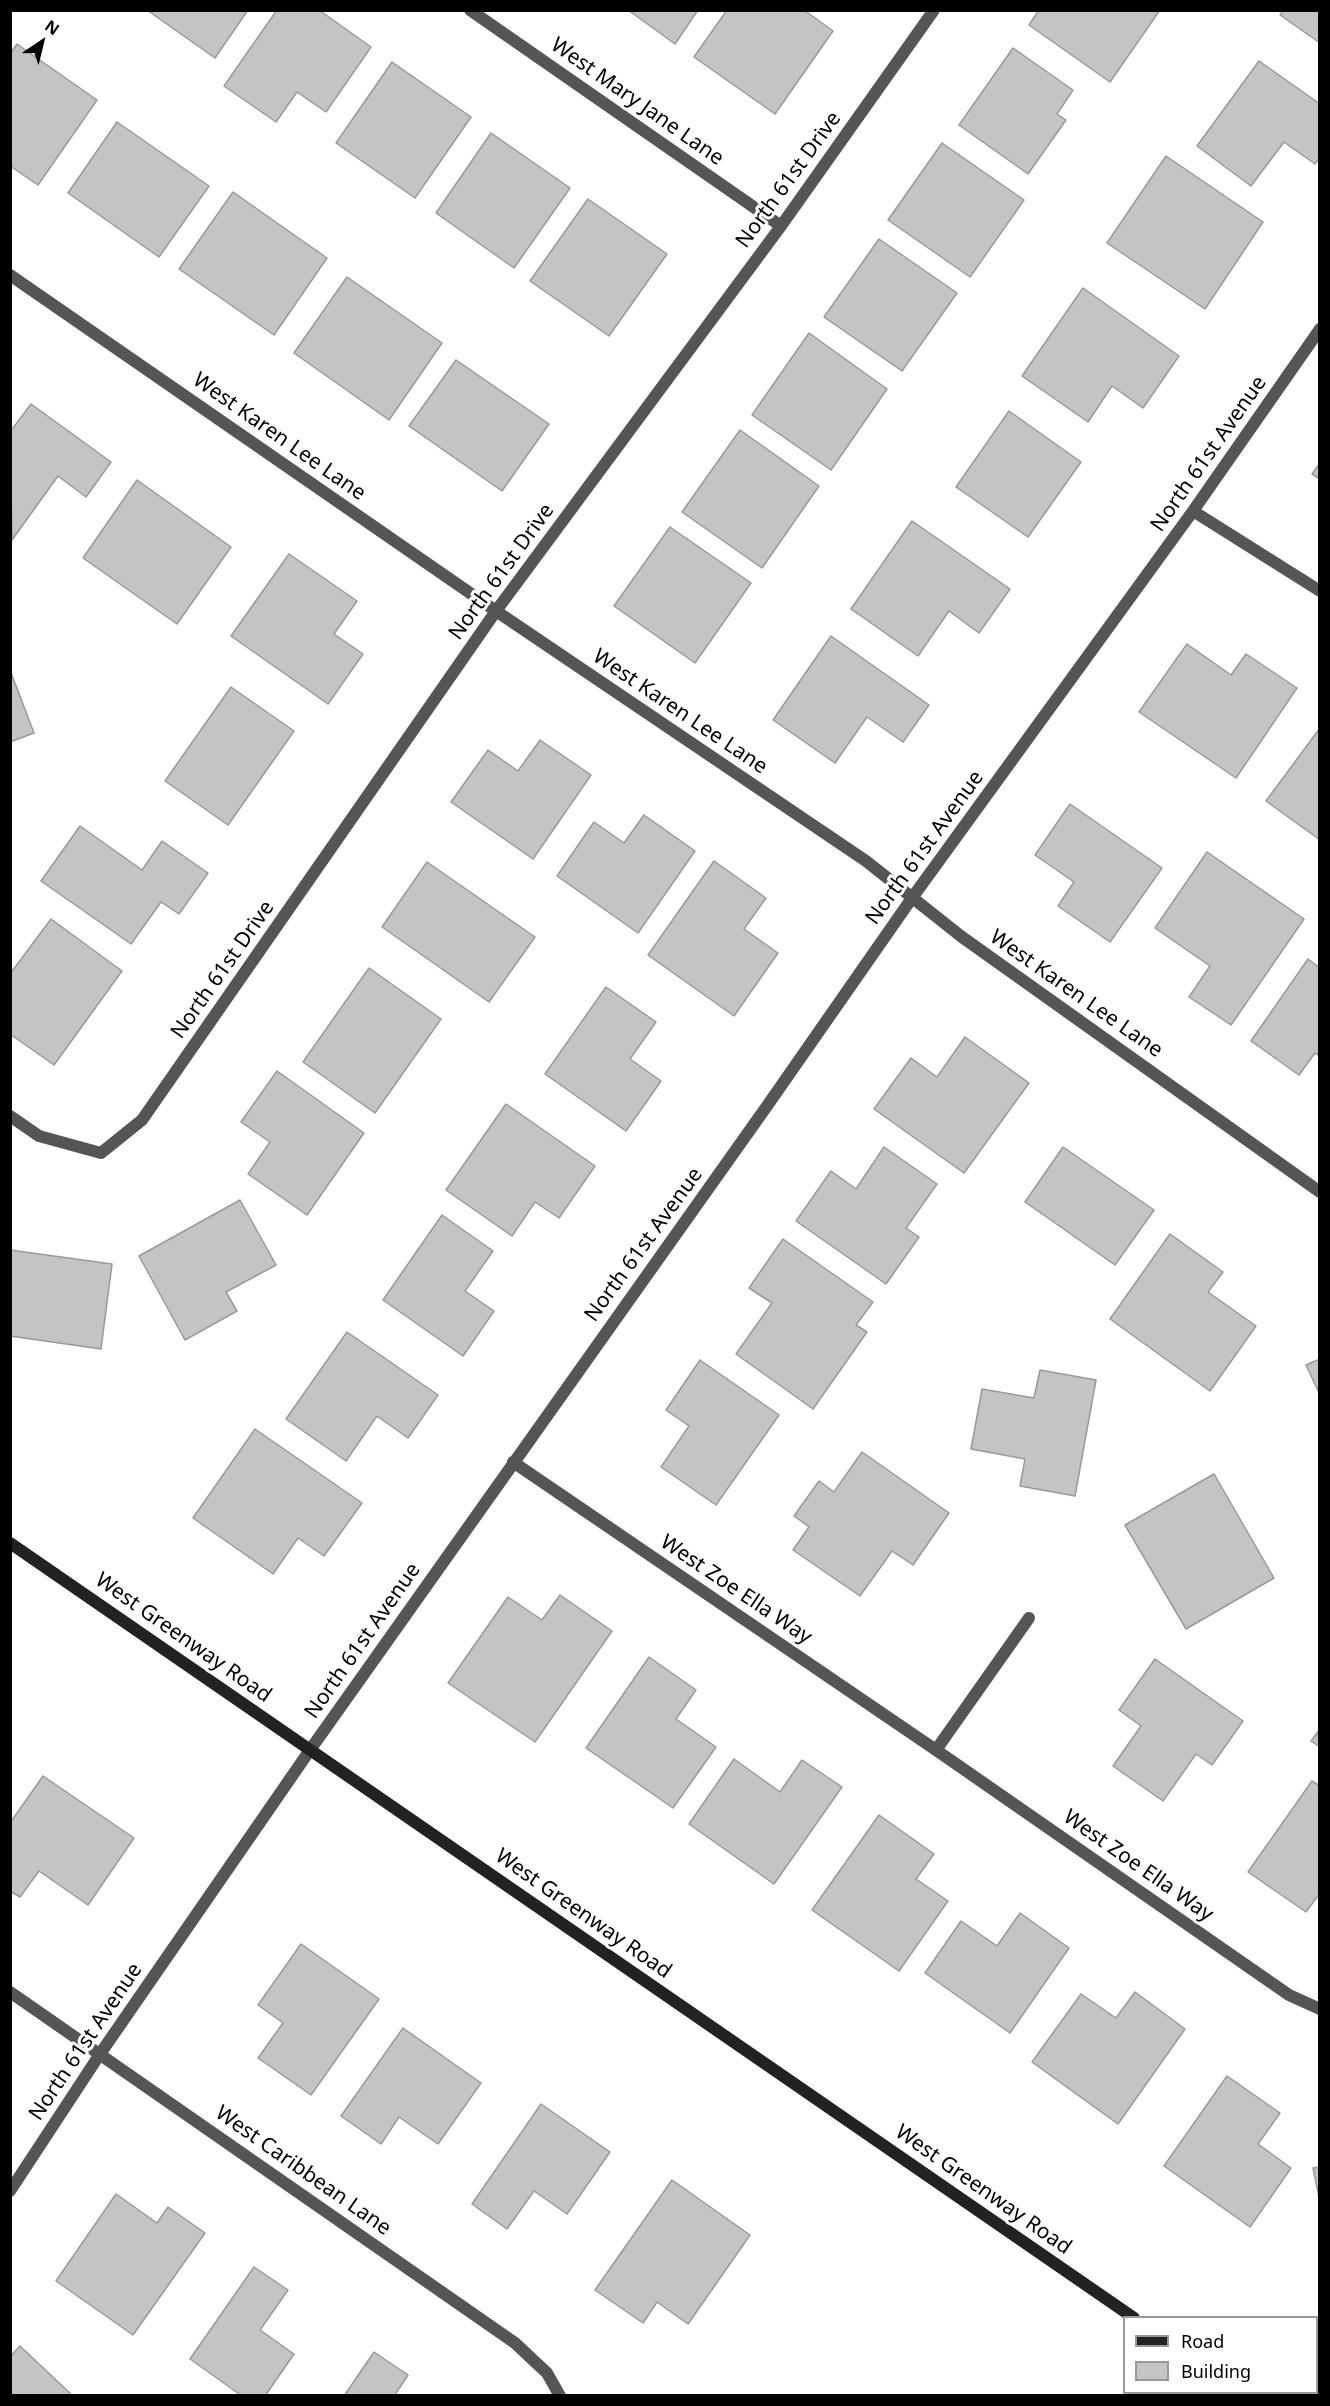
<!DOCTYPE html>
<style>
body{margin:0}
#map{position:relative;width:1330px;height:2406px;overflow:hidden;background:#fff;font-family:"Noto Sans",sans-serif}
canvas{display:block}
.frame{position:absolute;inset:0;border:12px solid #000;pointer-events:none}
.legend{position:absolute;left:1123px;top:2316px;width:195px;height:78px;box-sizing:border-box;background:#fff;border:2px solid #999;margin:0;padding:8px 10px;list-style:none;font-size:18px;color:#000}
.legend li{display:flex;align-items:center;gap:12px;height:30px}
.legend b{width:30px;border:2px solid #999}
.north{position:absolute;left:12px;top:12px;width:60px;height:60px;-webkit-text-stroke:4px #fff;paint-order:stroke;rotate:35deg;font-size:16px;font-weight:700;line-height:24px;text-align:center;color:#000}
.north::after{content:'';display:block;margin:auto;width:21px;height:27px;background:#000;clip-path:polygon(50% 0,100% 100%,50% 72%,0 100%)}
</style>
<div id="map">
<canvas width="1330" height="2406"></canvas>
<div class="frame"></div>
<ul class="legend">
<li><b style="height:8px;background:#222"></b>Road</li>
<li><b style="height:16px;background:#c4c4c4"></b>Building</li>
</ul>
<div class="north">N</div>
</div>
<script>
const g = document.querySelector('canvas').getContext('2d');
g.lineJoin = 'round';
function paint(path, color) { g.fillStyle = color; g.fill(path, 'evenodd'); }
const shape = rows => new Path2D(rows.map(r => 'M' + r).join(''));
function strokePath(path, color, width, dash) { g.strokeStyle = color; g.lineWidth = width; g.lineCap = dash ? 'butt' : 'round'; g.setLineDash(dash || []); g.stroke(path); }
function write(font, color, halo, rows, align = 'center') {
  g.font = font + ' "Noto Sans",sans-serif'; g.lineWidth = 6; g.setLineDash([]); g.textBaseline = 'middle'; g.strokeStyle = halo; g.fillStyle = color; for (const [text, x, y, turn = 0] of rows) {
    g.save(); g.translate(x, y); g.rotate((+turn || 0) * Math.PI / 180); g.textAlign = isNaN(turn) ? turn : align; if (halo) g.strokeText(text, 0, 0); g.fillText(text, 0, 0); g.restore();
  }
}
const building = shape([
 [147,10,248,10,215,58,147,10],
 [277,10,319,10,371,47,326,112,297,92,276,122,224,86,277,10],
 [628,10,698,10,675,44,628,10],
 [727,10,804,10,833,31,775,114,694,57,727,10],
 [1039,10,1160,10,1110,82,1029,25,1039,10],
 [1284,10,1320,10,1320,43,1280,15,1284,10],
 [17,44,97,100,38,185,10,166,10,54,17,44],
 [1013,48,1073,90,1057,114,1066,120,1028,174,959,125,1013,48],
 [1259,61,1320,104,1320,157,1315,164,1284,142,1251,186,1197,146,1259,61],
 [392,62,471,117,415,198,336,143,392,62],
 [117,122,209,186,159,257,68,193,117,122],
 [491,133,570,188,514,268,436,213,491,133],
 [942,143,1024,200,970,277,888,220,942,143],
 [1166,156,1263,222,1205,309,1107,243,1166,156],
 [233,192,327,258,274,335,179,269,233,192],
 [588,199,667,254,609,336,530,281,588,199],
 [879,239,957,293,902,371,824,317,879,239],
 [347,277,442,343,389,420,294,353,347,277],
 [1083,288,1179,356,1143,408,1112,386,1088,422,1022,376,1083,288],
 [809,333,887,389,831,470,752,415,809,333],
 [456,360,549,424,502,491,409,426,456,360],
 [31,404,111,462,86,497,58,476,12,540,10,432,31,404],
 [1009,411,1081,462,1028,537,956,487,1009,411],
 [740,430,819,486,762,568,682,512,740,430],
 [1320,463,1320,479,1312,474,1320,463],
 [137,480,231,547,177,624,83,558,137,480],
 [912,521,1010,589,979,633,949,611,918,656,851,609,912,521],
 [670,527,751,583,695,663,614,606,670,527],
 [289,554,357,601,334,634,363,654,328,704,231,636,289,554],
 [831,636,929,705,903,742,867,717,835,763,773,720,831,636],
 [1187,644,1231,675,1246,654,1297,688,1236,778,1139,712,1187,644],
 [10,670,34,733,10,742,10,670],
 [231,687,294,731,228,825,165,781,231,687],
 [1320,728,1320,840,1266,801,1320,728],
 [540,740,591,775,533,859,451,802,488,750,518,771,540,740],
 [1070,804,1162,868,1110,942,1058,906,1074,882,1035,855,1070,804],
 [644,815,695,851,638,933,557,876,594,822,624,843,644,815],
 [80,826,142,870,162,841,208,873,179,914,161,902,131,944,41,881,80,826],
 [1207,852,1304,919,1231,1025,1189,997,1210,966,1155,928,1207,852],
 [714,861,766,898,744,929,778,953,734,1016,648,955,714,861],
 [427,862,535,937,489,1002,382,927,427,862],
 [51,919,122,971,54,1065,10,1034,10,974,51,919],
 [1308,959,1320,968,1320,1056,1315,1053,1299,1075,1251,1041,1308,959],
 [369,968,441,1019,375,1113,303,1062,369,968],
 [606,987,656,1022,630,1059,661,1081,626,1131,545,1074,606,987],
 [965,1037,1029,1083,964,1173,874,1109,911,1058,937,1077,965,1037],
 [277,1071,364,1133,307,1215,248,1174,270,1142,241,1122,277,1071],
 [506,1104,595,1166,559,1218,535,1202,512,1236,446,1190,506,1104],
 [884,1147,937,1184,906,1228,919,1237,886,1284,796,1221,831,1171,856,1189,884,1147],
 [1063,1147,1154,1210,1115,1265,1025,1202,1063,1147],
 [240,1200,276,1265,226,1292,237,1311,185,1340,139,1256,240,1200],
 [442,1215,493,1251,465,1291,494,1311,463,1356,383,1300,442,1215],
 [1170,1234,1223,1272,1208,1292,1256,1326,1210,1391,1110,1319,1170,1234],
 [783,1239,873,1302,856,1325,867,1332,813,1409,736,1354,772,1303,749,1288,783,1239],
 [10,1250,112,1264,101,1349,10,1336,10,1250],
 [347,1332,438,1395,408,1438,377,1416,346,1461,286,1419,347,1332],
 [1320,1359,1320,1395,1306,1365,1320,1359],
 [700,1360,779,1415,716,1505,661,1467,689,1426,666,1410,700,1360],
 [1040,1370,1096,1380,1075,1496,1020,1486,1025,1459,971,1449,982,1389,1034,1398,1040,1370],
 [255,1429,362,1503,324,1556,298,1538,273,1574,193,1518,255,1429],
 [862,1452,949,1513,913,1565,892,1551,860,1596,793,1550,809,1527,794,1516,819,1481,834,1492,862,1452],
 [1214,1474,1274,1578,1186,1629,1125,1525,1214,1474],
 [560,1595,612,1631,535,1742,448,1683,508,1597,542,1620,560,1595],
 [649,1657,696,1690,676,1719,716,1747,673,1808,586,1748,649,1657],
 [1155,1659,1243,1721,1212,1765,1196,1754,1163,1801,1113,1766,1141,1726,1119,1710,1155,1659],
 [1320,1729,1320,1747,1311,1741,1320,1729],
 [734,1759,780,1792,802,1760,842,1787,774,1884,689,1824,734,1759],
 [43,1776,134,1838,88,1905,39,1871,20,1897,10,1891,10,1823,43,1776],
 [1312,1781,1320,1786,1320,1893,1306,1912,1248,1872,1312,1781],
 [879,1815,934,1854,916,1879,948,1901,899,1971,812,1910,879,1815],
 [1020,1913,1069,1948,1010,2033,925,1973,961,1921,997,1946,1020,1913],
 [301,1944,379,1999,311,2095,258,2058,283,2023,258,2005,301,1944],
 [1135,1992,1185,2029,1118,2124,1032,2062,1081,1994,1116,2018,1135,1992],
 [403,2028,481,2083,438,2144,399,2117,381,2144,341,2116,403,2028],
 [1227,2076,1280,2113,1258,2144,1291,2168,1250,2227,1164,2166,1227,2076],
 [541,2104,610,2152,567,2214,534,2191,507,2229,472,2204,541,2104],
 [1320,2167,1320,2202,1313,2168,1320,2167],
 [672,2180,750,2235,688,2324,657,2302,643,2323,595,2290,672,2180],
 [116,2194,157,2223,168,2207,205,2233,133,2335,56,2281,116,2194],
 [254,2267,288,2290,260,2330,294,2354,265,2396,242,2396,190,2359,254,2267],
 [20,2346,73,2396,10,2396,10,2357,20,2346],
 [374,2352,408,2375,394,2396,344,2396,374,2352]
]);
paint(building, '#c4c4c4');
strokePath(building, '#999', 1.5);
strokePath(shape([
 [470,10,781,226],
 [10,275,496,611,866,861,962,937,1320,1192],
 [1193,511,1320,591],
 [10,1116,39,1136,101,1153,142,1120,496,611,781,226,934,10],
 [513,1462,936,1750,1289,1995,1320,2009],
 [936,1750,1029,1618],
 [10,1992,515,2343,547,2373,560,2396],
 [10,2191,100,2054,310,1750,767,1106,912,898,1193,511,1320,329]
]), '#555', 12);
strokePath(shape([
 [10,1543,1134,2318],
 [1244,2392,1248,2396]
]), '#222', 12);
write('21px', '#000', '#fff', [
 ["West Mary Jane Lane",637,102,35],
 ["North 61st Drive",789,180,-54],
 ["West Karen Lee Lane",279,437,35],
 ["North 61st Avenue",1209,454,-55],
 ["North 61st Drive",502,572,-54],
 ["West Karen Lee Lane",680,712,34],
 ["North 61st Avenue",925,848,-54],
 ["North 61st Drive",223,970,-55],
 ["West Karen Lee Lane",1076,994,35],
 ["North 61st Avenue",644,1245,-54],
 ["West Zoe Ella Way",736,1590,34],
 ["West Greenway Road",183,1638,35],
 ["North 61st Avenue",363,1641,-55],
 ["West Zoe Ella Way",1138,1866,35],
 ["West Greenway Road",583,1914,35],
 ["North 61st Avenue",86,2042,-56],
 ["West Caribbean Lane",303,2171,35],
 ["West Greenway Road",983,2190,35]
]);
</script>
